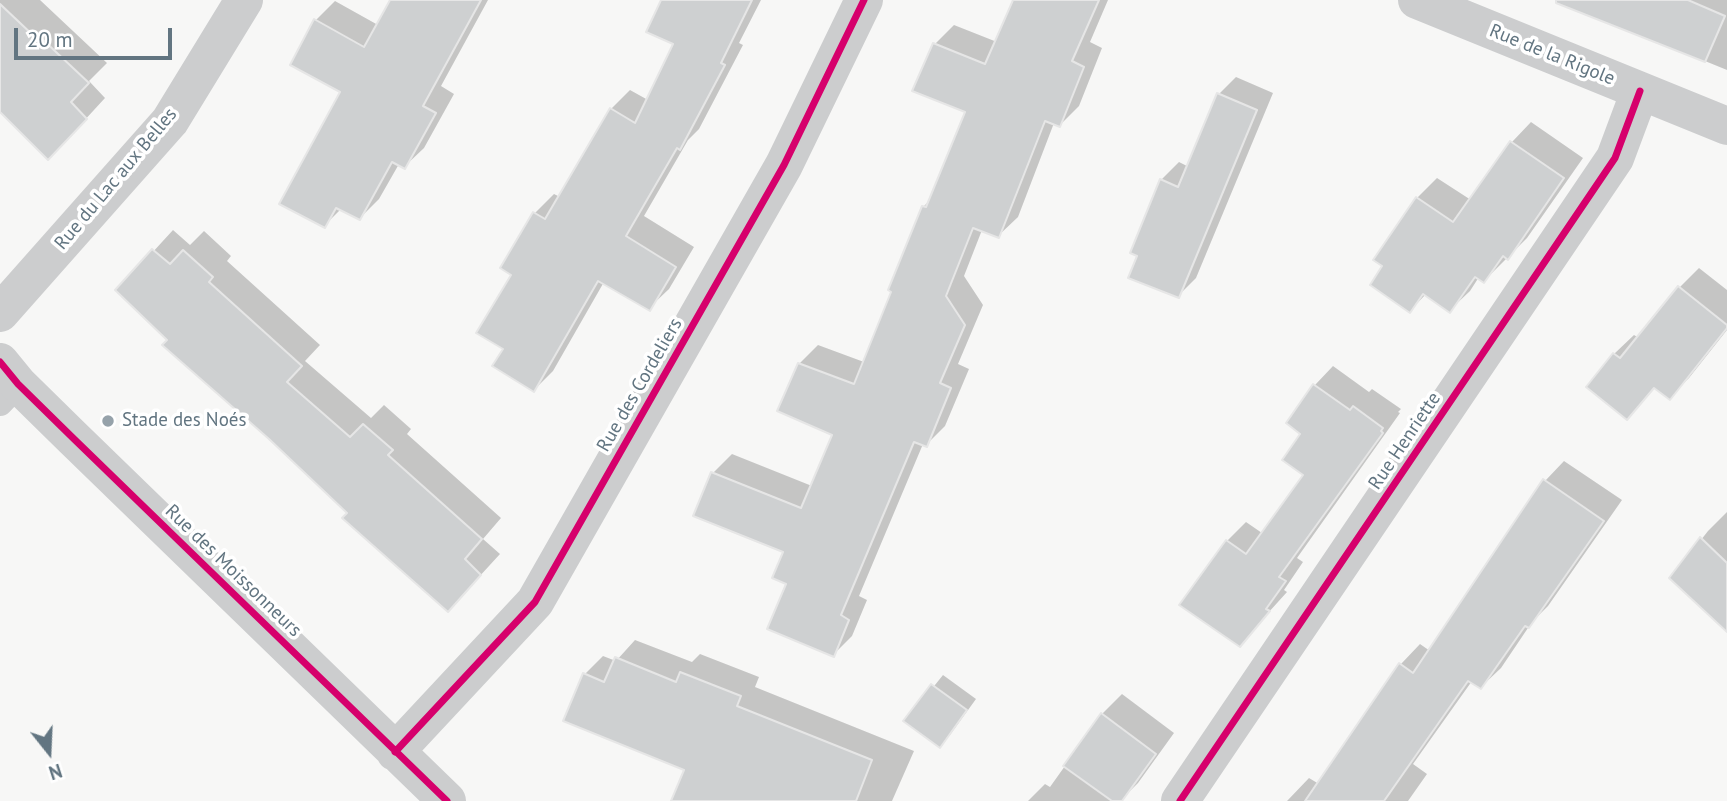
<!DOCTYPE html>
<meta charset="utf-8">
<style>
body{margin:0}
#map{position:relative;width:1727px;height:801px;overflow:hidden;background:#f7f7f6;font-family:"PT Sans",sans-serif}
canvas{display:block}
.north{position:absolute;left:14px;top:717px;width:70px;height:70px;-webkit-text-stroke:5px #fff;paint-order:stroke;rotate:162deg;font-size:19px;font-weight:700;line-height:28px;text-align:center;color:#627581}
.north::after{content:'';display:block;margin:auto;width:24px;height:32px;background:#627581;clip-path:polygon(50% 0,100% 100%,50% 72%,0 100%)}
.scale{position:absolute;left:14px;top:28px;width:158px;height:32px;box-sizing:border-box;border:4px solid #627581;border-top:0;padding-left:9px;font-size:21px;line-height:24px;white-space:nowrap;color:#627581;-webkit-text-stroke:5px #fff;paint-order:stroke}
</style>
<div id="map">
<canvas width="1727" height="801"></canvas>
<div class="north">N</div>
<div class="scale">20 m</div>
</div>
<script>
const g = document.querySelector('canvas').getContext('2d');
g.lineJoin = 'round';
function paint(path, color) { g.fillStyle = color; g.fill(path, 'evenodd'); }
const shape = rows => new Path2D(rows.map(r => 'M' + r).join(''));
function strokePath(path, color, width, dash) { g.strokeStyle = color; g.lineWidth = width; g.lineCap = dash ? 'butt' : 'round'; g.setLineDash(dash || []); g.stroke(path); }
function write(font, color, halo, rows, align = 'center') {
  g.font = font + ' "PT Sans",sans-serif'; g.lineWidth = 7; g.setLineDash([]); g.textBaseline = 'middle'; g.strokeStyle = halo; g.fillStyle = color; for (const [text, x, y, turn = 0] of rows) {
    g.save(); g.translate(x, y); g.rotate((+turn || 0) * Math.PI / 180); g.textAlign = isNaN(turn) ? turn : align; if (halo) g.strokeText(text, 0, 0); g.fillText(text, 0, 0); g.restore();
  }
}
paint(shape([
 [0,0,40,0,107,63,89,81,105,98,71,135,0,105],
 [392,0,488,0,441,86,454,94,424,148,404,167,399,164,379,199,360,218,341,209,324,226,343,91,316,20,335,1,378,25],
 [663,0,761,0,739,43,743,45,699,129,688,140,644,216,694,247,669,289,649,308,604,282,553,371,534,390,505,349,514,274,535,213,554,194,560,197,611,109,630,90,648,100,675,43],
 [1015,0,1108,0,1090,42,1102,48,1079,106,1060,125,1054,123,1018,217,998,236,982,230,964,276,983,305,958,364,969,369,945,426,926,445,923,444,859,596,867,600,852,636,833,655,789,583,785,551,713,473,732,454,812,486,834,434,799,364,818,345,864,362,893,292,923,207,932,198,967,111,935,44,954,25,997,42],
 [1636,0,1727,0,1727,70,1624,28],
 [1236,77,1273,93,1196,278,1178,296,1140,255,1161,180,1179,162,1189,167,1219,94],
 [1531,122,1583,158,1527,238,1484,281,1479,277,1470,291,1450,310,1426,294,1410,311,1385,265,1417,198,1437,178,1471,200,1512,142],
 [173,230,190,245,204,231,231,256,227,261,320,345,305,361,371,418,384,405,411,429,407,434,501,518,483,539,500,554,467,590,349,512,164,345,169,340,118,290],
 [1699,268,1727,290,1727,330,1689,378,1669,398,1656,387,1627,418,1614,354,1634,335,1639,338,1679,288],
 [1333,366,1369,392,1372,389,1401,409,1398,412,1400,413,1297,558,1303,562,1284,590,1287,592,1240,644,1181,604,1227,541,1246,522,1262,533,1306,474,1303,433,1288,422,1315,385],
 [1564,461,1622,500,1548,606,1532,622,1501,668,1481,687,1472,681,1413,764,1427,774,1408,801,1287,801,1309,778,1319,784,1401,664,1420,644,1430,651,1545,481],
 [1727,512,1727,630,1671,578,1708,531],
 [635,640,692,662,700,654,759,677,755,687,914,751,892,801,673,801,687,769,585,674,603,656,616,661],
 [943,675,976,699,950,735,940,745,906,721],
 [1122,694,1174,733,1138,783,1120,801,1028,801,1045,784,1050,787,1102,714]
]), '#0003');
const building = shape([
 [390,0,481,0,423,106,436,113,405,169,392,162,360,220,336,208,325,228,279,204,340,92,290,65,314,19,364,47,390,0],
 [661,0,752,0,721,63,725,65,680,150,677,148,626,236,676,267,650,311,598,281,534,392,492,366,503,349,476,333,511,275,500,268,533,212,545,219,610,108,635,123,673,44,646,32,661,0],
 [1013,0,1099,0,1072,61,1084,67,1060,127,1045,121,999,238,973,228,946,296,965,325,940,383,951,388,927,447,914,442,841,615,849,620,834,657,767,629,786,584,772,578,783,552,693,516,711,472,801,508,832,435,777,411,798,363,854,384,891,292,888,290,922,206,926,207,965,112,912,91,933,43,985,64,1013,0],
 [1556,0,1688,0,1725,16,1705,62,1556,3,1556,0],
 [0,4,37,39,40,37,89,83,71,102,87,119,48,160,0,112,0,4],
 [1217,93,1257,110,1179,298,1128,278,1137,256,1130,253,1160,179,1178,187,1217,93],
 [1510,141,1564,178,1508,260,1503,256,1484,283,1475,277,1450,313,1423,294,1410,313,1370,285,1382,266,1373,260,1416,197,1453,222,1510,141],
 [152,249,170,264,183,250,213,277,209,282,302,366,287,382,350,437,363,424,393,450,388,455,482,539,465,559,481,575,448,612,342,518,347,513,269,439,162,345,167,340,115,290,152,249],
 [1678,286,1727,325,1727,328,1670,400,1654,388,1627,420,1586,387,1613,353,1620,358,1678,286],
 [1313,384,1350,410,1353,406,1383,428,1381,431,1383,433,1279,577,1286,581,1266,609,1270,611,1240,647,1179,605,1226,540,1246,554,1303,475,1282,460,1300,434,1286,423,1313,384],
 [1543,479,1604,521,1529,628,1525,626,1481,689,1468,681,1384,801,1305,801,1399,663,1413,673,1543,479],
 [1700,537,1727,563,1727,632,1669,578,1700,537],
 [615,657,676,682,680,672,741,696,737,706,872,760,856,801,671,801,684,770,563,721,583,673,604,682,615,657],
 [931,684,967,710,940,748,903,721,931,684],
 [1101,713,1156,754,1122,801,1112,801,1063,766,1101,713]
]);
paint(building, '#ced0d1');
strokePath(building, '#e6e6e6', 2);
strokePath(shape([
 [0,403,18,384]
]), '#cccdce', 26);
strokePath(shape([
 [1417,0,1727,126],
 [0,313,170,121,244,0],
 [0,362,18,384,73,438,447,801],
 [395,752,535,602,784,165,864,0],
 [1180,801,1615,158,1640,91]
]), '#cccdce', 38);
strokePath(shape([
 [0,362,18,384,73,438,447,801],
 [395,752,535,602,784,165,864,0],
 [1180,801,1615,158,1640,91]
]), '#d6006c', 7);
for (const [x, y, r, color] of [
 [108,421,7,"#96a2aa"]
]) { const dot = new Path2D(); dot.arc(x, y, r, 0, 2 * Math.PI); g.fillStyle = color; g.fill(dot); strokePath(dot, '#fff', 2.5); }
write('19px', '#627581', '#fff', [
 ["Rue de la Rigole",1552,55,22],
 ["Rue du Lac aux Belles",116,179,-50],
 ["Rue des Cordeliers",640,385,-60],
 ["Rue Henriette",1405,441,-56],
 ["Rue des Moissonneurs",233,571,44]
]);
write('19px', '#627581', '#fff', [
 ["Stade des Noés",122,421]
], 'left');
</script>
